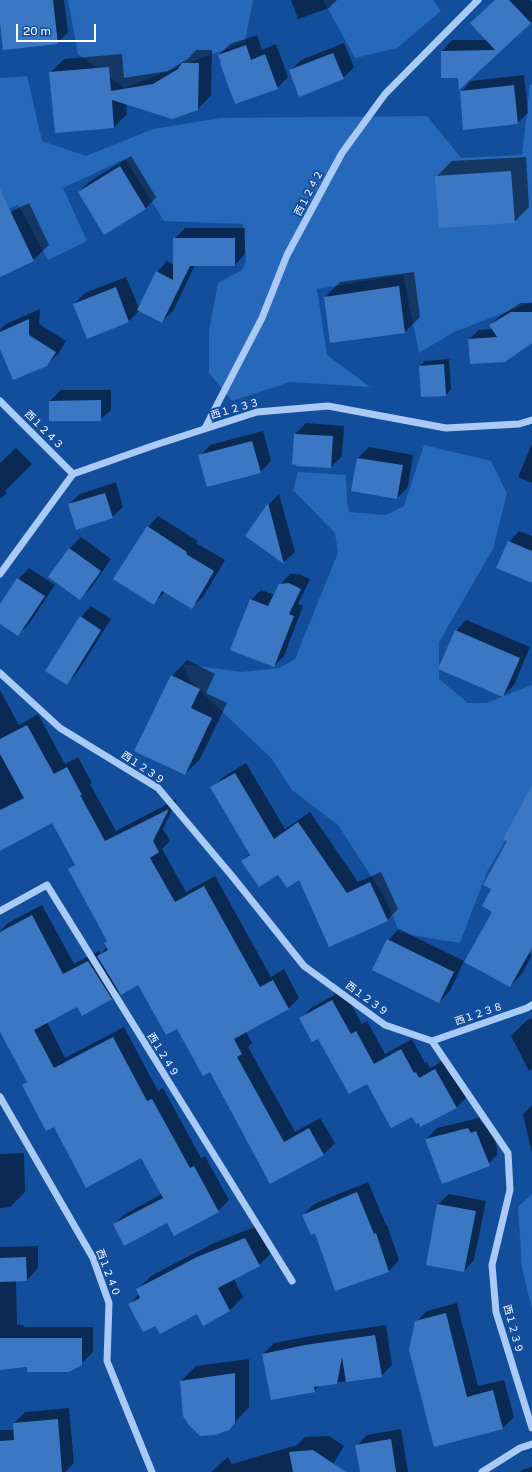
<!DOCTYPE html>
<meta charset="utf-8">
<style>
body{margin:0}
#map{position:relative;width:532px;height:1472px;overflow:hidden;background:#134e9c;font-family:"Public Sans",sans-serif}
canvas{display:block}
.scale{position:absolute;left:16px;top:24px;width:80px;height:18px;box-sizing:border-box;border:2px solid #fff;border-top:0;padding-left:5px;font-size:12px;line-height:14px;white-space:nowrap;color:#fff;-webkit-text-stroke:3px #134e9c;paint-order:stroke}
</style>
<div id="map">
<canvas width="532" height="1472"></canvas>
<div class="scale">20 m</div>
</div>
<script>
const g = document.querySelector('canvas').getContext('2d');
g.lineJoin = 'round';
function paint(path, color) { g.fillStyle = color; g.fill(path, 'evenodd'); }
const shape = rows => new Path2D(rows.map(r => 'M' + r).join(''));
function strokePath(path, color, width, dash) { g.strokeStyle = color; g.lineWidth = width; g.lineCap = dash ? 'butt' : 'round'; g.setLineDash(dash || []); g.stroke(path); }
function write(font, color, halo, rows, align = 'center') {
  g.font = font + ' "Public Sans","Noto Sans JP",sans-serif'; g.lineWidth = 4; g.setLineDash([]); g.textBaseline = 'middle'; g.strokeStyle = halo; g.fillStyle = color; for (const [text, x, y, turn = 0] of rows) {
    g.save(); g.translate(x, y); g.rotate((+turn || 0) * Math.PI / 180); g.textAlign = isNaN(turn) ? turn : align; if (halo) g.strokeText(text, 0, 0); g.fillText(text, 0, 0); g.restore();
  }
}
paint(shape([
 [68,0,253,0,245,42,124,88,78,54],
 [323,0,433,0,441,11,397,48,355,58],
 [27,76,42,141,86,156,153,129,221,118,427,116,461,158,522,155,530,85,532,85,532,302,454,332,419,353,403,275,317,289,327,355,370,387,290,382,232,401,209,373,209,331,218,283,242,270,246,261,243,224,164,221,125,159,63,188,87,241,48,260,18,205,0,212,0,78],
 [424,445,491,461,507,494,493,549,439,642,439,679,468,703,486,703,532,685,532,795,487,872,460,943,400,933,384,896,338,825,292,790,272,759,190,681,183,664,242,672,279,668,295,659,338,553,335,533,293,490,298,472,346,475,347,502,349,512,386,515,404,506],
 [532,1194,532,1309,522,1268,518,1207]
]), '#2668ba');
paint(shape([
 [0,0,64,0,68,32,57,43,0,14],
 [291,0,337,0,329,8,298,19],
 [496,0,530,0,532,2,532,21,460,88,459,77,442,51,452,40,487,40],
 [257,35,262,50,276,44,288,77,277,88,222,63,219,55,230,44],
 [344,43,354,67,343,78,290,71,301,60],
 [196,50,212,50,211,95,198,109,126,103,127,114,114,127,50,73,64,59,122,54,124,78,168,71,189,58],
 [524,75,528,113,517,123,461,92,471,81],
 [131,156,156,197,146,208,105,233,79,192,90,181],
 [526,157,529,207,514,222,436,177,452,161],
 [29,203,49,245,33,260,0,276,0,217],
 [185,228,245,228,245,254,235,265,195,265,173,311,162,321,140,310,129,321,88,337,74,304,85,293,126,277,139,308,157,272,167,261,174,265,174,239],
 [414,272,420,317,405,332,325,297,340,282],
 [521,303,532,303,532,342,469,339,479,330,493,329,490,325,500,316],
 [40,309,39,324,66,341,58,354,46,365,0,347,0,330,6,324],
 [449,359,451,389,446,395,420,366,425,361],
 [61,390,111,390,111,410,100,420,50,401],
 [306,423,344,426,342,456,331,467,299,462,295,434],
 [263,431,271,461,260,472,200,456,210,445],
 [532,444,532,483,518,477],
 [369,447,413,455,408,487,397,498,358,458],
 [16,448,32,464,5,491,7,493,0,499,0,463],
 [116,482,123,507,112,517,69,504,80,494],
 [279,494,295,552,284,562,247,535,269,504],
 [158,516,198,541,196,543,225,560,203,597,192,607,165,592,154,603,148,527],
 [519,531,532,536,532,582,509,542],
 [81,537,111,559,91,588,80,598,49,577,70,548],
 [29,568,55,585,29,624,18,634,0,622,0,606,18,579],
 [290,574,299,574,310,579,298,604,303,606,284,656,274,666,251,600,261,590,275,595,280,585],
 [91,606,111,619,77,673,66,684,81,617],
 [466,620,530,647,514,685,503,696,456,631],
 [187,660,215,674,206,693,227,703,200,759,185,774,172,676],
 [0,690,19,725,38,714,65,764,78,757,92,783,90,784,116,831,177,799,163,829,170,841,162,849,186,892,215,876,271,977,284,969,299,998,289,1008,246,1032,252,1043,248,1047,295,1132,320,1118,335,1143,324,1154,270,1183,211,1071,177,1027,139,984,119,991,111,999,77,1006,47,1022,65,1058,124,1027,158,1091,163,1088,201,1158,205,1156,229,1200,218,1211,167,1221,114,1224,125,1214,162,1194,142,1157,55,1125,23,1085,27,1081,0,1030,0,931,8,923,42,905,74,964,99,951,101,954,107,947,108,940,69,869,75,864,53,822,0,850],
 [246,763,285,829,310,812,358,882,381,872,398,909,387,920,300,879,278,873,242,861,250,853,212,788,223,777],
 [532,792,532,941,529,947,531,957,521,975,510,986,494,911,493,889,509,841],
 [399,929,464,961,450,991,439,1002,388,940],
 [343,990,362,1024,367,1021,385,1054,412,1039,425,1063,427,1062,430,1068,446,1059,467,1097,456,1108,419,1121,368,1083,300,1019,311,1008],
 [532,1018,532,1069,529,1071,511,1036,526,1021],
 [532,1105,532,1153,523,1114],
 [479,1118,482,1123,487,1121,497,1147,497,1155,486,1166,426,1139,437,1128],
 [24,1153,25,1192,10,1207,0,1208,0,1154],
 [368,1182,386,1225,387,1225,399,1260,389,1271,315,1232,303,1215,314,1204],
 [449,1194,486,1201,474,1260,464,1271,438,1204],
 [259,1225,273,1251,259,1265,234,1279,243,1297,230,1310,204,1324,197,1313,155,1324,129,1305,139,1294,137,1290,151,1276,212,1244],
 [38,1246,38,1268,27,1280,16,1280,17,1325,23,1325,24,1327,93,1327,93,1352,81,1364,0,1369,0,1247],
 [457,1303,478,1386,504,1380,514,1417,503,1428,435,1446,416,1322,427,1311],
 [386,1325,392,1365,381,1376,320,1385,314,1391,263,1354,274,1343,317,1335],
 [249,1359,249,1407,229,1429,181,1381,196,1366],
 [69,1408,74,1463,65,1472,0,1472,0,1430,14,1430,14,1423,25,1412],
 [401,1429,408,1472,361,1472,357,1445,367,1435],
 [329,1436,344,1446,328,1472,211,1472,228,1457,232,1464,297,1445,305,1437],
 [532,1467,532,1472,520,1472,522,1470]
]), '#0007');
paint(shape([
 [0,0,53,0,58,44,3,50,0,22],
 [495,0,509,0,531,23,459,90,458,78,441,78,441,51,495,50,470,23],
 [246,45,251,60,265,54,278,89,235,104,220,63,221,63,218,55],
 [333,53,344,79,299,97,289,70],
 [182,63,199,63,198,110,172,119,112,100,114,128,55,133,49,72,109,67,111,91,153,84,178,69],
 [514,85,518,124,463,130,460,91],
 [120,166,146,209,104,235,78,192],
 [511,171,515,223,439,228,435,176],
 [0,189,34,261,0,277],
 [173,238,235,238,235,266,190,266,162,323,137,310,156,271,173,280],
 [399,286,405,333,330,343,324,297],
 [116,287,129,322,87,339,73,304],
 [511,312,532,312,532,343,505,362,470,364,468,339,497,337,489,325],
 [29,319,29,335,56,352,47,366,13,380,0,349,0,332],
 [444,364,446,396,421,397,419,366],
 [101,400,101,421,49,421,49,401],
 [294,434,333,436,331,468,295,466,297,464,292,465],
 [252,441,261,473,207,487,198,455],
 [357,458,403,465,397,499,351,491],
 [105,493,113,518,76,530,68,504],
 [268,503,284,564,245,536],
 [147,526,187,552,186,554,214,571,192,609,162,591,154,605,113,579],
 [508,541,532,551,532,583,496,568],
 [69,548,101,571,80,600,48,577],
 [17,578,45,596,18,636,0,624,0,604],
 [289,583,301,589,289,614,294,616,274,667,230,650,250,599,268,606,279,584],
 [80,616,101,630,67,685,45,671],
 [455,630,520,658,503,697,438,669],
 [171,675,200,689,191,708,212,718,185,775,134,751],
 [27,725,54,774,67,767,82,795,80,795,105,841,169,809,153,841,159,852,150,858,175,902,204,886,260,987,273,980,289,1009,234,1039,242,1054,237,1057,284,1142,309,1128,324,1155,270,1184,210,1072,203,1076,177,1029,166,1035,138,985,121,995,97,956,108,950,104,943,107,941,68,869,75,865,52,823,0,851,0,810,24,798,0,754,0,739],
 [235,773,274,839,298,822,347,893,370,882,388,921,329,947,299,880,287,888,278,875,259,887,241,861,250,855,210,787],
 [532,785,532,948,510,987,464,962,492,912,482,906,491,889,483,885,507,841,503,839],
 [32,915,63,974,88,961,112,999,82,1016,77,1007,34,1030,54,1068,113,1037,147,1101,152,1099,190,1168,194,1166,219,1212,174,1236,167,1223,124,1246,113,1224,163,1198,141,1158,86,1188,54,1127,46,1131,22,1085,27,1082,0,1032,0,932],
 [387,939,454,972,439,1003,372,970],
 [332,1000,351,1034,356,1031,374,1064,401,1049,414,1073,416,1072,419,1078,435,1069,457,1108,420,1127,419,1123,416,1124,412,1117,391,1128,367,1084,349,1094,318,1039,312,1042,299,1018],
 [468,1128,471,1133,476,1131,490,1166,442,1184,425,1139],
 [357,1192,374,1234,376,1233,389,1272,335,1291,315,1233,311,1235,302,1215],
 [437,1204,476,1211,464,1272,426,1265],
 [245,1238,260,1266,218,1288,230,1311,203,1326,197,1314,160,1334,155,1326,143,1332,128,1304,140,1298,136,1289,197,1257],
 [26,1257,27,1281,0,1282,0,1258],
 [446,1313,467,1397,493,1390,503,1429,434,1447,409,1350,415,1321],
 [375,1335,382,1377,346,1382,342,1357,337,1384,314,1387,315,1392,271,1400,262,1354,305,1345],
 [0,1338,82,1338,82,1365,69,1372,27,1372,27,1367,0,1370],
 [235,1373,235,1423,229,1430,215,1435,200,1436,189,1425,183,1416,180,1381],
 [58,1419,62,1472,0,1472,0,1441,14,1440,13,1423],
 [391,1439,396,1472,360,1472,355,1445],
 [313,1450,346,1472,293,1472,289,1452]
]), '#3c77c3');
strokePath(shape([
 [0,401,73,474],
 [205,428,262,318,287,255,342,153,385,94,478,0],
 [0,574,73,474,155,445,257,412,328,406,446,428,519,424,532,420],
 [0,673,60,728,158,788,232,876,304,966,385,1025,432,1041,508,1153,510,1190,492,1265,496,1312,532,1428],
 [0,911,47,885,292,1281],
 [432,1041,527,1008,532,1005],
 [0,1097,93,1258,109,1303,107,1361,152,1472],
 [482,1472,520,1448,532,1444]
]), '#a9caf4', 7);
write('10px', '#fff', '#134e9c', [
 ["西１２４２",309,193,-62],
 ["西１２３３",235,409,-16],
 ["西１２４３",44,430,45],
 ["西１２３９",143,768,34],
 ["西１２３９",367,999,36],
 ["西１２３８",479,1014,-19],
 ["西１２４９",163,1055,58],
 ["西１２４０",108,1273,69],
 ["西１２３９",513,1329,75]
]);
</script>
